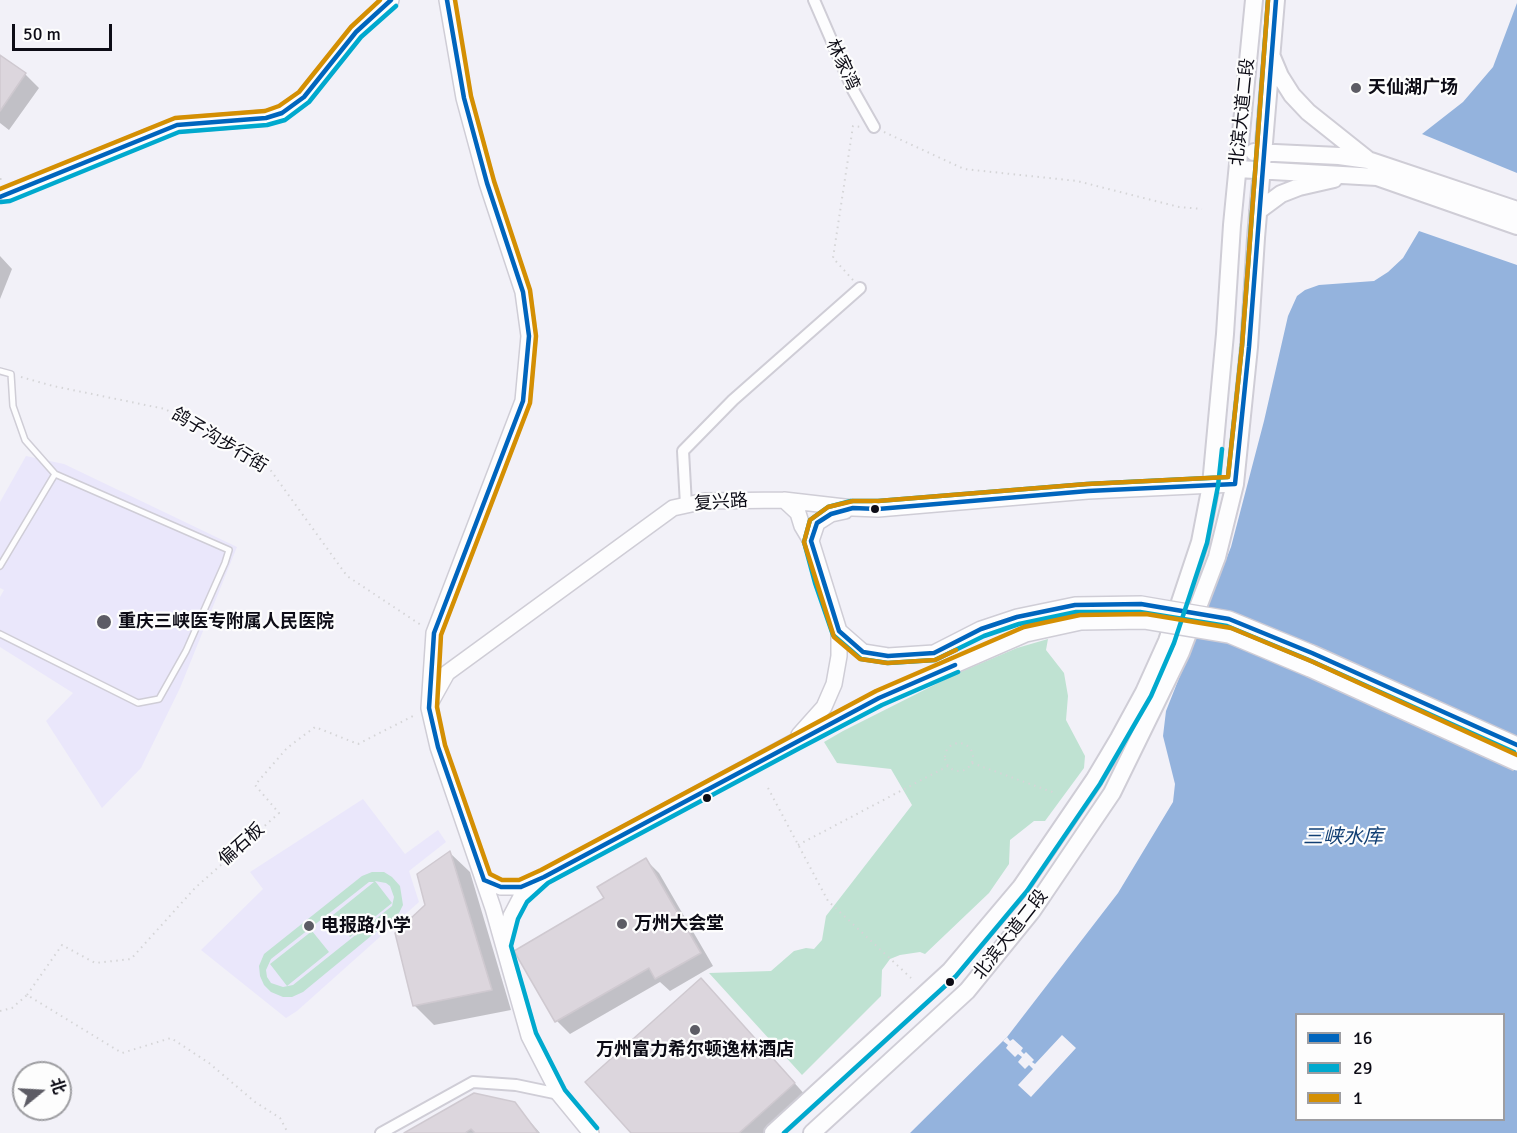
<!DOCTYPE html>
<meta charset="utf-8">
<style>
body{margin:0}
#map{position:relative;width:1517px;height:1133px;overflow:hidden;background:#f2f1f8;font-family:Signika,"Noto Sans SC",sans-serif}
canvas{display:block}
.legend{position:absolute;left:1295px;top:1013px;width:210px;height:108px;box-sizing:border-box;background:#fdfdfd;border:2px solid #9d9da1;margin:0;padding:8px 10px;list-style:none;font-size:18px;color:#0d0c16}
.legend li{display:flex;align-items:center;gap:12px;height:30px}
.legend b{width:30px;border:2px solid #9d9da1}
.north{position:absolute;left:12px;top:1061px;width:60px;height:60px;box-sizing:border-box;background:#fdfdfd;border:2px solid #9d9da1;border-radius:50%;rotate:72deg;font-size:16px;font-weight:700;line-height:24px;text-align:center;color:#0d0c16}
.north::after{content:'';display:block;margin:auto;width:21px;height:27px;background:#5d5c65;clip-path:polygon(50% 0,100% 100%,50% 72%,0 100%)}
.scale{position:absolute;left:12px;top:24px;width:100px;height:27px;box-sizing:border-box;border:3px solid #0d0c16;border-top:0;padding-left:8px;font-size:18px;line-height:21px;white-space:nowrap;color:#0d0c16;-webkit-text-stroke:4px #fdfdfd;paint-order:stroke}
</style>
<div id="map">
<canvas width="1517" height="1133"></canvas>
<ul class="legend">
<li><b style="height:8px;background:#0065bd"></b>16</li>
<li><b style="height:8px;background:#00a9ce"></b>29</li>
<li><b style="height:8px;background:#d48f03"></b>1</li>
</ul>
<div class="north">北</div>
<div class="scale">50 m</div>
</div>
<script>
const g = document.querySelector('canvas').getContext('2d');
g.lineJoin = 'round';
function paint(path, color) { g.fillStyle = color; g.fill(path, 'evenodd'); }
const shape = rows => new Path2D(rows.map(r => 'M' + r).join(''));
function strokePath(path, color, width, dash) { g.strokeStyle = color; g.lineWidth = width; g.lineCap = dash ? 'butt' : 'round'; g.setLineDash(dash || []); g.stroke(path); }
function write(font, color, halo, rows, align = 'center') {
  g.font = font + ' Signika,"Noto Sans SC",sans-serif'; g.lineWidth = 4.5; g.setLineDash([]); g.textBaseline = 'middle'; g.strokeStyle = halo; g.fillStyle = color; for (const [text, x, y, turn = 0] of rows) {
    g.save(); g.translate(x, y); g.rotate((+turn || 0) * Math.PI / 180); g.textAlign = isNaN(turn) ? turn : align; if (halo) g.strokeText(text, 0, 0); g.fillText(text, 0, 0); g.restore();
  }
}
paint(shape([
 [26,456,64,464,237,547,180,688,141,768,102,808,46,721,73,693,0,647,0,597,4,590,0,588,0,502],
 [363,799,405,854,438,830,446,842,409,871,419,902,297,1011,286,1018,201,950,263,889,250,872]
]), '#eae7fb');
paint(shape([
 [1048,639,1046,650,1064,673,1068,696,1066,720,1085,756,1084,768,1045,821,1034,821,1010,840,1009,864,989,893,925,954,920,952,900,955,890,959,882,970,881,996,802,1075,709,973,771,971,794,951,806,948,814,949,822,940,826,916,912,805,891,769,837,763,824,742,843,731,958,673,1017,648],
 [372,872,384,872,392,877,400,886,403,905,399,913,303,992,292,997,283,997,271,992,264,985,260,976,259,966,264,954,362,876],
 [375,881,386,883,390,886,394,897,392,906,293,985,283,987,271,983,267,977,266,970,271,959,369,882,374,882,333,915,350,937,392,903],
 [312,931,329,952,287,986,270,964]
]), '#bfe2d2');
paint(shape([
 [1517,3,1517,173,1422,134,1463,102,1493,67],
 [1419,231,1517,265,1517,1133,910,1133,1007,1037,1118,893,1173,802,1175,784,1163,736,1166,711,1231,547,1264,421,1288,316,1297,296,1305,290,1319,285,1374,281,1388,272,1403,258],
 [1296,1014,1504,1014,1504,1120,1296,1120]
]), '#94b3dd');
paint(shape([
 [1062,1035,1076,1048,1031,1097,1018,1085,1033,1069,1029,1065,1025,1069,1018,1062,1022,1057,1018,1054,1015,1057,1006,1048,1008,1045,1003,1041,1007,1037,1010,1041,1013,1039,1023,1048,1021,1051,1024,1054,1026,1052,1034,1060,1032,1062,1035,1064]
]), '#f2f1f8');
paint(shape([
 [0,57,26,75,39,88,9,130,0,123],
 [0,256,12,269,0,299],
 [450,853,470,872,511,1010,434,1025,414,1005,427,906],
 [646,860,659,873,713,966,670,991,660,982,570,1034,557,1021,606,899],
 [714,993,807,1097,766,1133,633,1133],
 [514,1103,540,1133,407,1133]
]), '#0003');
const building = shape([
 [0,55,26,73,0,111,0,55],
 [450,851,492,990,413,1006,395,933,425,905,417,874,450,851],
 [646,858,701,953,655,979,649,968,555,1022,514,951,604,898,597,887,646,858],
 [701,978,795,1083,739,1133,631,1133,585,1082,701,978],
 [474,1093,515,1102,538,1133,475,1133,471,1129,465,1133,404,1133,474,1093]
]);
paint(building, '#dcd6dd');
strokePath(building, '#cfc9d0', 1.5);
const lane = shape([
 [0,371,11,374,13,406,25,440,55,474,229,550,225,563,186,651,159,699,138,703,0,634],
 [0,566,55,474]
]);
const street = shape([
 [814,0,853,90,874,127],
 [686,505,683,451,733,400,860,288],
 [381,1133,473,1082,516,1085,559,1094]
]);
const secondary = shape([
 [447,0,464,98,487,183,523,292,529,336,523,401,434,633,429,708,438,747,493,908,529,1036,559,1094,591,1133],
 [7,194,177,125,266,118,282,113,304,97,356,32,391,0],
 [784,500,798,513,802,526,811,541,839,631,839,656,834,684,824,707,799,735],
 [811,541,817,523,831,514,845,511],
 [839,631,863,652,888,656],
 [432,700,447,673,673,508,705,501,784,500,853,508,878,509,1088,491,1235,484],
 [484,880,501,887,521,887,544,877,794,742,879,698,916,682],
 [504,944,511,916,521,897,535,885]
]);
const primary = shape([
 [1272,57,1280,76,1292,95,1308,112,1367,159],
 [1254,152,1339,156,1368,160,1517,210],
 [1238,169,1377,177,1517,226],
 [1258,211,1281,194,1299,187,1334,179],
 [773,1133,950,971,1021,887,1094,780,1119,738,1144,692,1167,641,1200,542,1211,485,1225,334,1232,225,1254,0],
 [812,1133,967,991,1032,911,1112,793,1181,652,1217,557,1235,484,1249,347,1256,238,1276,0]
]);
strokePath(lane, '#cfcdd6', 8);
strokePath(street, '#cfcdd6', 14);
strokePath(secondary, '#cfcdd6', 18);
strokePath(primary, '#cfcdd6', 20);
strokePath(shape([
 [884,132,964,169,1077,181,1179,207,1202,209],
 [0,179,3,179],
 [853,280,833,258,853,126,861,127],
 [21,377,53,386,165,409,269,468,347,576,421,625],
 '945 757a14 14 0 1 1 28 0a14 14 0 1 1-28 0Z',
 [972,763,1055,793],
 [768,788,828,901,911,978],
 [798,845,948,766],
 [27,995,62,945,95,963,131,959,195,888,279,813,255,785,287,748,315,727,358,744,415,715],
 [0,1011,12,1008,27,995,122,1053,171,1038,209,1063,255,1102,280,1118,288,1133]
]), '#d5d5d7', 2, [1.5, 4.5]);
strokePath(lane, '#fdfdfe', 5);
strokePath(street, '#fdfdfe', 10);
strokePath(secondary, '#fdfdfe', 15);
strokePath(primary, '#fdfdfe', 16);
const secondaryBridge = shape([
 [888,656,934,653,981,629,1017,617,1075,605,1141,604,1229,619,1312,653,1517,745],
 [916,682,1026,634,1081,622,1145,621,1229,635,1310,669,1517,763]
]);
strokePath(secondaryBridge, '#cfcdd6', 18, []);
strokePath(secondaryBridge, '#fdfdfe', 15);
strokePath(shape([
 [447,0,464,98,487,183,523,292,529,336,523,401,434,633,429,708,438,747,484,880],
 [0,197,177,125,266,118,282,113,304,97,356,32,391,0],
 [1235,484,1088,491,878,509,853,508,831,514,817,523,811,541,839,631,863,652,888,656,934,653,981,629,1017,617,1075,605,1141,604,1229,619,1312,653,1517,745],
 [1235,484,1249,347,1276,0],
 [484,880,501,887,521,887,544,877,879,698,955,665]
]), '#0065bd', 4.5);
strokePath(shape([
 [1268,0,1242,346,1228,477,1087,484,878,501,851,501,828,507,810,520,804,542,815,583,833,635,861,659,888,663,935,660,984,636,1019,624,1076,612,1140,612,1227,626,1309,660,1514,752],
 [1,202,10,201,179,132,267,125,285,120,309,102,361,37,396,6],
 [597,1128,565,1090,536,1033,511,946,518,919,527,902,548,883,798,749,882,705,958,672],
 [784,1133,956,976,1027,891,1100,784,1151,696,1174,643,1207,543,1218,486,1222,449]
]), '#00a9ce', 4.5);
strokePath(shape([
 [455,0,471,96,494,181,530,290,536,336,530,403,441,635,437,707,445,745,490,874,502,880,519,880,541,870,876,691,1024,627,1080,615,1146,614,1231,628,1313,662,1517,755],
 [0,189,175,118,265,111,279,106,299,92,351,27,380,0],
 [956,650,935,660,887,663,860,659,834,637,804,542,810,520,828,507,853,501,878,501,1087,484,1228,477,1242,346,1268,0]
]), '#d48f03', 4.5);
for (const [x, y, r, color] of [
 [1356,88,6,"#5d5c65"],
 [875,509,5,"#0d0c16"],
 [104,622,8,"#5d5c65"],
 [707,798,5,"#0d0c16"],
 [622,924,6,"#5d5c65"],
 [309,926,6,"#5d5c65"],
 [950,982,5,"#0d0c16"],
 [695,1030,6,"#5d5c65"]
]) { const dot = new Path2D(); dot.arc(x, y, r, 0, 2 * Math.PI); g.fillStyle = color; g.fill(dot); strokePath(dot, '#fdfdfd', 2); }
write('18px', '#0d0c16', '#fdfdfd', [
 ["林家湾",842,65,65],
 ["北滨大道二段",1243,112,-84],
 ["鸽子沟步行街",219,441,31],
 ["复兴路",721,503,-4],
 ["偏石板",242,845,-42],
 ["北滨大道二段",1011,935,-52]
]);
write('bold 18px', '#0d0c16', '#fdfdfd', [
 ["天仙湖广场",1368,88],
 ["重庆三峡医专附属人民医院",118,622],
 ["万州大会堂",634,924],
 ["电报路小学",321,926],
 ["万州富力希尔顿逸林酒店",695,1050,"center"]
], 'left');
write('italic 20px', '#113f74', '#fdfdfd', [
 ["三峡水库",1343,838]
]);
</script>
